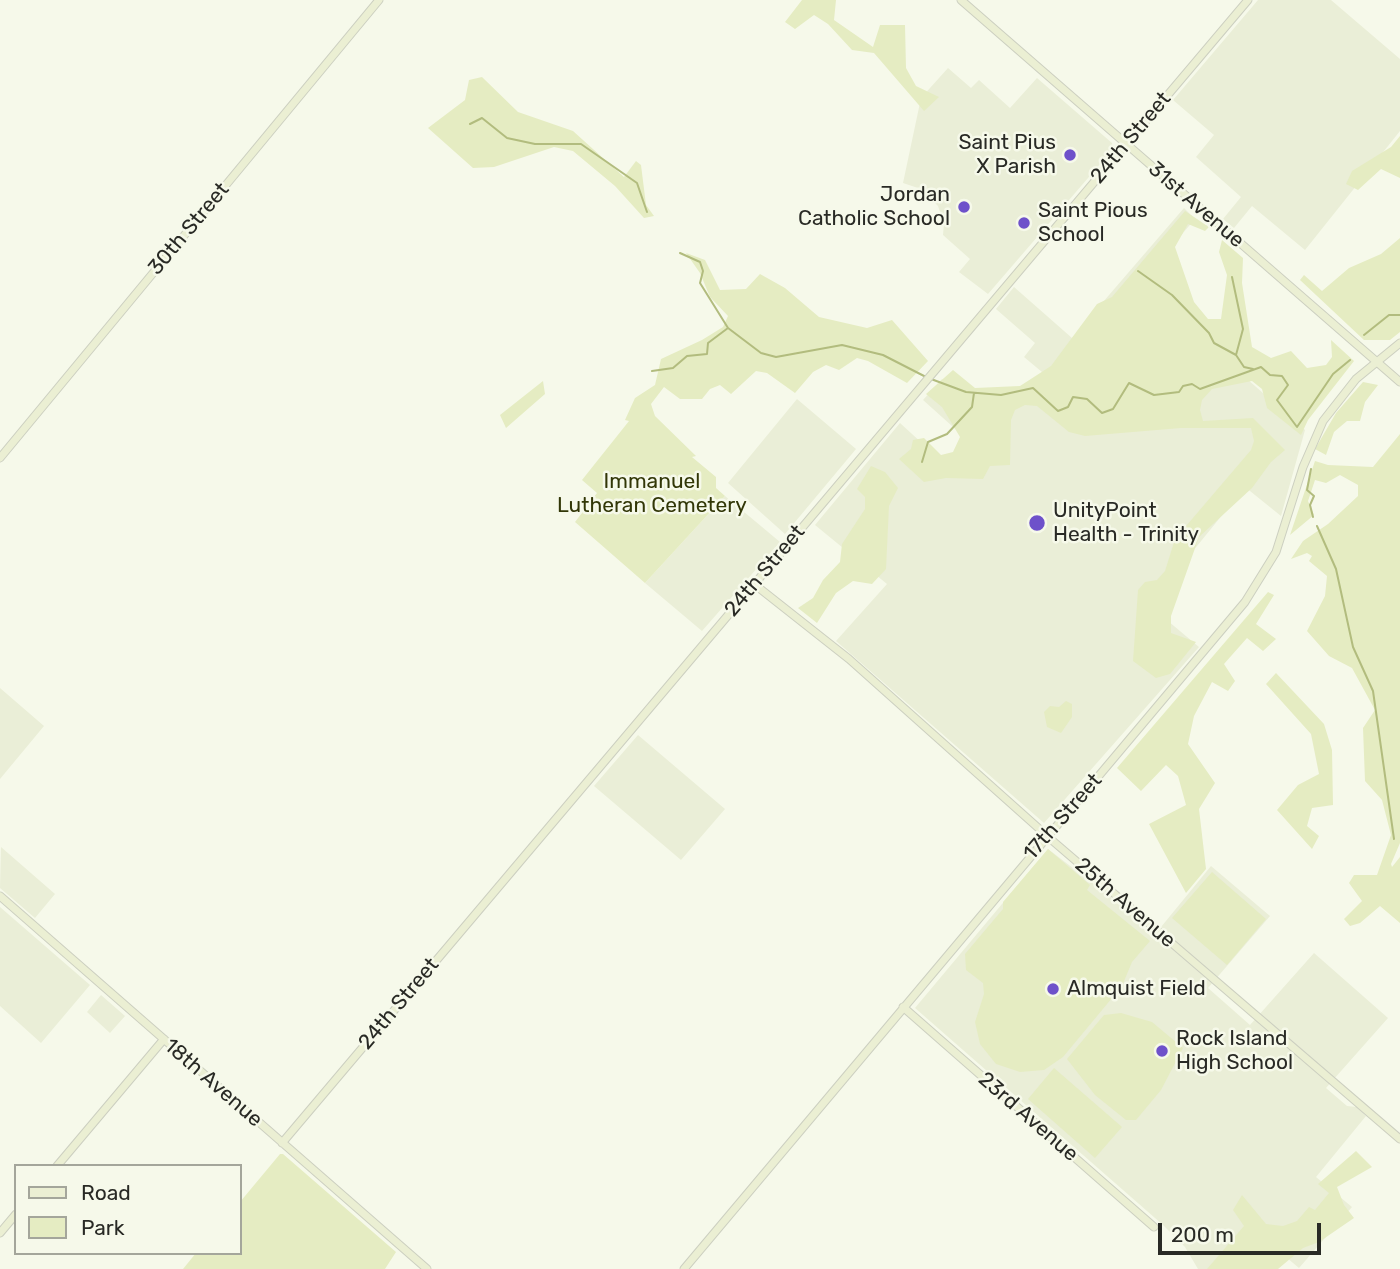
<!DOCTYPE html>
<style>
body{margin:0}
#map{position:relative;width:1400px;height:1269px;overflow:hidden;background:#f6f9ea;font-family:Rubik,sans-serif}
canvas{display:block}
.legend{position:absolute;left:14px;top:1164px;width:228px;height:91px;box-sizing:border-box;background:#f6f9ea;border:2px solid #a4a69b;margin:0;padding:9px 12px;list-style:none;font-size:21px;color:#292a25}
.legend li{display:flex;align-items:center;gap:14px;height:35px}
.legend b{width:35px;border:2px solid #a4a69b}
.scale{position:absolute;left:1158px;top:1223px;width:163px;height:32px;box-sizing:border-box;border:4px solid #292a25;border-top:0;padding-left:9px;font-size:21px;line-height:24px;white-space:nowrap;color:#292a25;-webkit-text-stroke:5px #f6f9ea;paint-order:stroke}
</style>
<div id="map">
<canvas width="1400" height="1269"></canvas>
<ul class="legend">
<li><b style="height:9px;background:#ebefd3"></b>Road</li>
<li><b style="height:19px;background:#e5ecc2"></b>Park</li>
</ul>
<div class="scale">200 m</div>
</div>
<script>
const g = document.querySelector('canvas').getContext('2d');
g.lineJoin = 'round';
function paint(path, color) { g.fillStyle = color; g.fill(path, 'evenodd'); }
const shape = rows => new Path2D(rows.map(r => 'M' + r).join(''));
function strokePath(path, color, width, dash) { g.strokeStyle = color; g.lineWidth = width; g.lineCap = dash ? 'butt' : 'round'; g.setLineDash(dash || []); g.stroke(path); }
function write(font, color, halo, rows, align = 'center') {
  g.font = font + ' Rubik,sans-serif'; g.lineWidth = 5; g.setLineDash([]); g.textBaseline = 'middle'; g.strokeStyle = halo; g.fillStyle = color; for (const [text, x, y, turn = 0] of rows) {
    g.save(); g.translate(x, y); g.rotate((+turn || 0) * Math.PI / 180); g.textAlign = isNaN(turn) ? turn : align; if (halo) g.strokeText(text, 0, 0); g.fillText(text, 0, 0); g.restore();
  }
}
paint(shape([
 [1258,0,1331,0,1400,59,1400,131,1305,250,1252,206,1234,228,1223,219,1241,197,1196,157,1214,135,1173,100],
 [948,68,971,88,979,80,1010,108,1037,78,1112,143,1113,149,988,294,959,272,970,259,943,235,944,224,938,206,921,189,903,183,921,98],
 [1184,208,1195,219,1139,284,1305,430,1281,516,1245,487,1149,605,1199,647,1044,823,836,641,887,584,815,525,900,423,959,477,981,452,923,400,942,379,971,403,1025,392,1042,372,1024,357,1035,343,996,309,1014,287,1072,338],
 [797,399,856,449,785,534,728,483],
 [725,496,780,542,702,631,645,583],
 [0,688,44,726,0,779],
 [638,735,725,809,681,860,594,786],
 [1,847,55,894,35,918,0,888],
 [1048,849,1125,908,1152,938,1211,866,1270,916,1208,988,1250,1025,1314,953,1388,1018,1326,1088,1347,1106,1357,1107,1366,1116,1316,1177,1352,1207,1299,1268,1274,1247,1254,1269,1198,1269,1185,1247,1163,1225,915,1008],
 [0,907,90,985,41,1043,0,1006],
 [101,995,125,1016,110,1033,87,1012]
]), '#eaeed7');
paint(shape([
 [802,0,836,0,834,20,873,47,880,25,905,25,906,68,916,86,939,97,924,111,874,53,852,50,828,24,814,15,795,29,785,22],
 [482,77,518,112,573,131,624,177,636,161,641,165,646,205,654,216,644,218,615,186,573,151,554,147,494,167,473,168,428,128,465,100,469,80],
 [1400,136,1400,178,1381,169,1358,190,1346,184,1352,171,1391,147],
 [1185,211,1209,227,1205,231,1188,224,1175,247,1194,302,1208,319,1221,319,1227,275,1219,252,1222,240,1243,258,1242,283,1252,347,1271,358,1291,351,1307,368,1326,365,1332,357,1331,340,1354,361,1308,420,1301,435,1267,408,1262,389,1252,381,1212,389,1202,400,1200,410,1203,421,1253,418,1285,450,1271,462,1252,488,1199,537,1171,616,1171,633,1196,642,1170,674,1156,678,1133,661,1138,590,1145,582,1157,580,1165,571,1175,539,1251,450,1254,441,1251,428,1181,428,1085,436,1069,432,1037,406,1025,405,1015,410,1011,420,1010,465,990,466,983,479,946,478,924,482,899,459,911,449,913,440,924,438,941,455,953,452,960,437,942,407,926,394,953,370,975,388,1020,386,1051,366,1097,304,1112,297],
 [1400,238,1400,332,1390,340,1364,340,1300,280,1304,275,1322,291,1349,268,1381,254],
 [686,253,705,260,720,290,746,289,760,274,785,288,819,317,867,328,892,320,928,361,907,383,868,361,857,358,839,370,826,365,813,372,795,393,767,373,756,371,731,394,720,385,710,389,702,399,680,399,664,387,651,404,655,416,696,456,692,457,716,477,716,488,725,496,645,583,575,522,597,493,582,480,629,421,625,420,635,398,655,385,661,359,702,340,723,327,728,316,710,297,700,273],
 [543,381,545,394,506,428,500,415],
 [1363,382,1378,385,1365,402,1360,421,1347,421,1334,432,1326,455,1315,449,1336,413],
 [1400,434,1400,843,1391,864,1392,867,1400,857,1400,923,1380,906,1360,923,1350,926,1344,919,1362,901,1349,883,1354,875,1377,875,1391,835,1382,800,1365,781,1363,728,1375,710,1352,668,1329,656,1307,631,1325,596,1327,576,1309,561,1312,556,1307,553,1291,559,1303,541,1328,524,1358,496,1358,485,1340,475,1326,483,1315,480,1308,501,1314,515,1290,535,1315,461,1328,465,1373,467],
 [871,466,885,472,898,488,889,506,886,569,872,584,853,581,836,593,817,623,798,608,813,598,823,580,840,562,842,544,865,509,865,497,857,489],
 [1268,592,1274,595,1256,624,1276,639,1263,651,1247,638,1224,664,1235,681,1228,691,1212,682,1194,716,1188,744,1215,783,1199,809,1206,869,1186,893,1149,824,1186,805,1178,776,1166,765,1141,791,1117,768],
 [1276,673,1324,724,1332,750,1333,805,1312,808,1307,826,1319,836,1312,849,1277,810,1298,785,1319,774,1311,734,1266,684],
 [1066,701,1072,704,1072,717,1061,733,1047,727,1044,712,1050,706,1059,707],
 [1048,849,1090,885,1087,890,1150,941,1132,962,1122,986,1063,1057,1044,1070,1020,1072,996,1064,980,1044,975,1022,984,994,983,983,966,970,965,954,1003,909,1003,902],
 [1212,872,1266,919,1227,965,1172,918],
 [1121,1013,1152,1022,1183,1048,1161,1090,1136,1120,1126,1120,1095,1095,1067,1059,1104,1015],
 [1054,1068,1122,1127,1095,1158,1028,1099],
 [1356,1151,1372,1167,1337,1187,1344,1205,1354,1218,1319,1242,1303,1248,1278,1269,1207,1269,1244,1226,1233,1210,1242,1195,1266,1224,1283,1226,1297,1221,1309,1207,1315,1210,1329,1193,1318,1184],
 [280,1154,283,1154,396,1252,385,1269,183,1269,196,1253,240,1253,240,1202]
]), '#e5ecc2');
strokePath(shape([
 [470,124,482,118,507,138,535,144,581,144,637,183,647,212],
 [680,253,700,262,703,271,700,283,728,328],
 [1138,271,1172,295,1209,333,1214,343,1236,355],
 [1232,277,1243,329,1236,355,1244,367,1253,369],
 [1364,335,1389,315,1400,315],
 [652,371,673,368,687,356,707,354,708,343,728,328,761,353,776,357,842,345,883,355,926,377],
 [931,379,966,392,1001,395,1033,388,1058,411,1068,407,1073,397,1087,399,1102,413,1113,409,1129,383,1154,395,1179,392,1183,386,1192,384,1200,389,1261,367,1270,375,1282,376,1288,385,1277,400,1297,427,1333,374,1350,360],
 [922,462,928,442,947,434,972,407,974,393],
 [1311,469,1307,490,1314,496,1310,505,1313,517],
 [1317,526,1336,569,1353,647,1373,691,1394,839]
]), '#b2bc7e', 2);
const secondary = shape([
 [961,0,1400,382],
 [0,458,379,0],
 [754,584,849,659,1054,842,1400,1139],
 [0,896,427,1269],
 [903,1007,1154,1227],
 [282,1143,1248,0],
 [57,1166,164,1039],
 [0,1233,16,1214],
 [684,1269,1245,602,1276,552,1303,467,1323,421,1356,379,1400,343]
]);
strokePath(secondary, '#cccfc0', 9);
strokePath(secondary, '#ebefd3', 7);
for (const [x, y, r, color] of [
 [1070,155,7,"#6e51ca"],
 [964,207,7,"#6e51ca"],
 [1024,223,7,"#6e51ca"],
 [1037,523,9,"#6e51ca"],
 [1053,989,7,"#6e51ca"],
 [1162,1051,7,"#6e51ca"]
]) { const dot = new Path2D(); dot.arc(x, y, r, 0, 2 * Math.PI); g.fillStyle = color; g.fill(dot); strokePath(dot, '#f6f9ea', 2.5); }
write('21px', '#292a25', '#f6f9ea', [
 ["24th Street",1131,138,-50],
 ["31st Avenue",1196,205,41],
 ["30th Street",189,229,-50],
 ["24th Street",765,571,-50],
 ["17th Street",1063,817,-49],
 ["25th Avenue",1125,903,41],
 ["24th Street",399,1004,-50],
 ["18th Avenue",213,1083,41],
 ["23rd Avenue",1028,1117,41]
]);
write('21px', '#292a25', '#f6f9ea', [
 ["Saint Pius",1056,143,"right"],
 ["X Parish",1056,167,"right"],
 ["Jordan",950,195,"right"],
 ["Catholic School",950,219,"right"],
 ["Saint Pious",1038,211],
 ["School",1038,235],
 ["UnityPoint",1053,511],
 ["Health - Trinity",1053,535],
 ["Almquist Field",1067,989],
 ["Rock Island",1176,1039],
 ["High School",1176,1063]
], 'left');
write('21px', '#323707', '#f6f9ea', [
 ["Immanuel",652,482],
 ["Lutheran Cemetery",652,506]
]);
</script>
